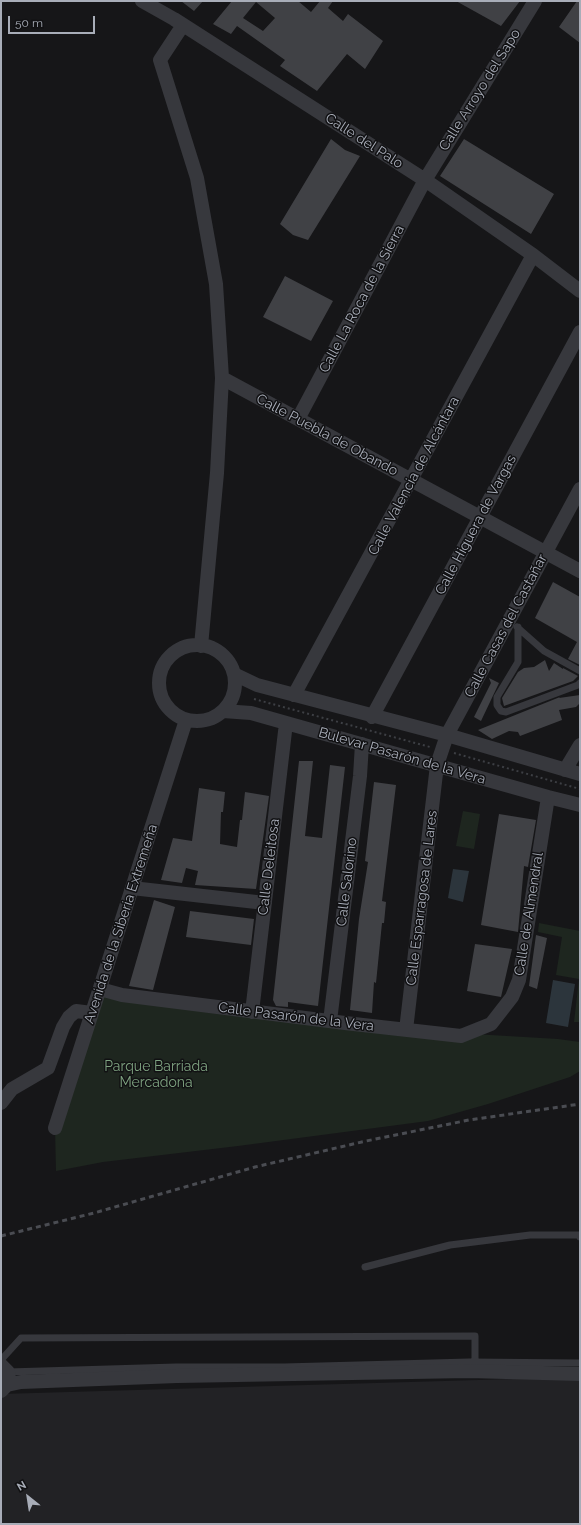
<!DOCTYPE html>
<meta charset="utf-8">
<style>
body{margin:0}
#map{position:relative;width:581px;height:1525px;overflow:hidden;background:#161618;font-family:Raleway,sans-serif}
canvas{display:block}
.frame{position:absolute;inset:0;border:2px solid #a8adb8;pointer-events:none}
.north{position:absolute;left:8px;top:1477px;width:40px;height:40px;-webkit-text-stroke:3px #111113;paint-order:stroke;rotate:330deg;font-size:11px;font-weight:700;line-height:16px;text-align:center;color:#a8adb8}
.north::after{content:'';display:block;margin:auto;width:14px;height:18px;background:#a8adb8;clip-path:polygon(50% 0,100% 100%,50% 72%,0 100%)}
.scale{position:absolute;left:8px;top:16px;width:87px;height:18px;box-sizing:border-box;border:2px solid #a8adb8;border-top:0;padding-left:5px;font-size:12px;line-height:14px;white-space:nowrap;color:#a8adb8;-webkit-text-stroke:3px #111113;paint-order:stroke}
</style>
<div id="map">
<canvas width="581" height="1525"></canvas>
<div class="frame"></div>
<div class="north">N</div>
<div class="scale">50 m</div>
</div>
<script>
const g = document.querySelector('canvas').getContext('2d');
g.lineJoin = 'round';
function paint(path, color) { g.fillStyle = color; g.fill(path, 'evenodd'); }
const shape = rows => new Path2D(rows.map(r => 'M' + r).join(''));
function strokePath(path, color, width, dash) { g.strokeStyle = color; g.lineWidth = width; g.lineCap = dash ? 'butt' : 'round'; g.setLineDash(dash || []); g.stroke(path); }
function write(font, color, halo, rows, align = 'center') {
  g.font = font + ' Raleway,sans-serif'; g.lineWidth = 3; g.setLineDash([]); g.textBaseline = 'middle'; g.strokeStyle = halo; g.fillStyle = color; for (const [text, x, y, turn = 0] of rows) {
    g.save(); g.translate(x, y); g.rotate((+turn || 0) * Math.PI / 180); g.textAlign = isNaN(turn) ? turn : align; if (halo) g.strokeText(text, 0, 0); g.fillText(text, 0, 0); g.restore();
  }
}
paint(shape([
 [580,1377,580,1524,1,1524,1,1394]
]), '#222225');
paint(shape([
 [463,811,480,814,474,849,456,846],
 [539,923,580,931,580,1022,574,1022,579,979,556,975,562,937,538,932],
 [100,989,406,1030,558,1039,580,1042,580,1071,570,1077,488,1104,428,1121,238,1146,103,1162,56,1171,55,1128]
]), '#1e261f');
paint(shape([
 [453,869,469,871,463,902,448,898],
 [553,980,575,984,568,1027,546,1023]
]), '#2c353c');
paint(shape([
 [181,1,203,1,194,11],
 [232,1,298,1,311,12,320,1,333,1,328,8,343,21,348,14,383,41,365,69,347,54,317,91,280,66,285,60,237,26,231,34,213,24],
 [256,2,275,18,263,31,243,18],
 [456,1,520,1,501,26],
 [577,1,580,1,580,43,559,27],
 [331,139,345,150,360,156,308,240,293,235,280,224],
 [464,139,554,194,531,234,440,176],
 [285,276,333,301,311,341,263,317],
 [553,582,580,597,580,665,568,659,577,642,535,618],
 [545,660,549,671,554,663,563,669,563,668,578,676,573,681,504,706,502,698,518,672,524,668,534,667],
 [489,678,499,683,481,721,474,717,491,683],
 [580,695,580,703,576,707,559,710,562,720,520,736,518,732,509,731,492,739,478,730,560,697,559,698],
 [299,761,313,761,305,836,322,838,330,765,345,767,318,1006,288,1002,288,1007,276,1006,273,1000],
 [374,782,396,785,382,901,386,902,384,923,382,923,376,983,374,982,372,1013,350,1010,359,919,368,862,365,861],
 [199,788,225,792,223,812,221,812,220,844,237,847,240,820,242,820,245,792,269,796,256,889,195,885,198,871,186,868,182,883,161,880,173,838,192,841],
 [499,814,536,820,528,867,524,866,518,932,481,925],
 [154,900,175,907,153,990,129,986],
 [190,911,254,919,251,945,186,937],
 [536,935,547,938,537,989,529,986],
 [475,944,512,949,501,997,467,991]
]), '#404145');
strokePath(shape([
 [254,699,430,747],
 [454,753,580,789]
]), '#3d3f44', 2, [2, 3]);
strokePath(shape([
 [517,627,544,651,580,671],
 [518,627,518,662,497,697,497,705,501,711,506,712,578,685,580,683],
 [365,1267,450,1245,530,1235,580,1235,580,1237],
 [1,1360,21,1338,475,1336,475,1362],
 [8,1372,176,1367,284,1367,469,1362,580,1363]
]), '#37383d', 7);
strokePath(shape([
 [142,1,174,19,425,180,533,255,580,291],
 [183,25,160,60,197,178,216,284,222,378,217,473,201,646],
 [222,378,580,571],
 [298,419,425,180,535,1],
 '159 683a38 38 0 1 1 76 0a38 38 0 1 1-76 0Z',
 [234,674,257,685,447,735,580,774],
 [294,695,533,255],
 [223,711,251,713,548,797,580,805],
 [372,717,580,332],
 [565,770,580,745],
 [132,888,265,903],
 [100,989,122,995,345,1023,461,1036,491,1024,512,997,519,980,548,797],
 [252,1012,286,723],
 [330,1021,360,776,362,744],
 [406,1030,437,765,447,735,580,489],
 [1,1103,12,1089,48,1068,63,1027,69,1017,76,1011,92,1013],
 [55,1128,186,720],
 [1,1365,8,1372,9,1379,7,1385,1,1391],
 [7,1385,21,1382,177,1376,469,1371,580,1374]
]), '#37383d', 14);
strokePath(shape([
 [1,1236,94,1213,255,1167,366,1141,469,1120,580,1104]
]), '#4a4c52', 3, [5, 4]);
write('14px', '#a8adb8', '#111113', [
 ["Calle Arroyo del Sapo",480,90,-58],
 ["Calle del Palo",364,141,33],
 ["Calle La Roca de la Sierra",362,299,-62],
 ["Calle Puebla de Obando",327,435,28],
 ["Calle Valencia de Alcántara",414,476,-62],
 ["Calle Higuera de Vargas",476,525,-62],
 ["Calle Casas del Castañar",506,626,-62],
 ["Bulevar Pasarón de la Vera",402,756,16],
 ["Calle Deleitosa",269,867,-83],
 ["Calle Salorino",347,882,-83],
 ["Calle Esparragosa de Lares",422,898,-83],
 ["Calle de Almendral",529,914,-81],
 ["Avenida de la Siberia Extremeña",121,924,-72],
 ["Calle Pasarón de la Vera",296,1017,7]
]);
write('14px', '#7fa381', '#111113', [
 ["Parque Barriada",156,1067],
 ["Mercadona",156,1083]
]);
</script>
